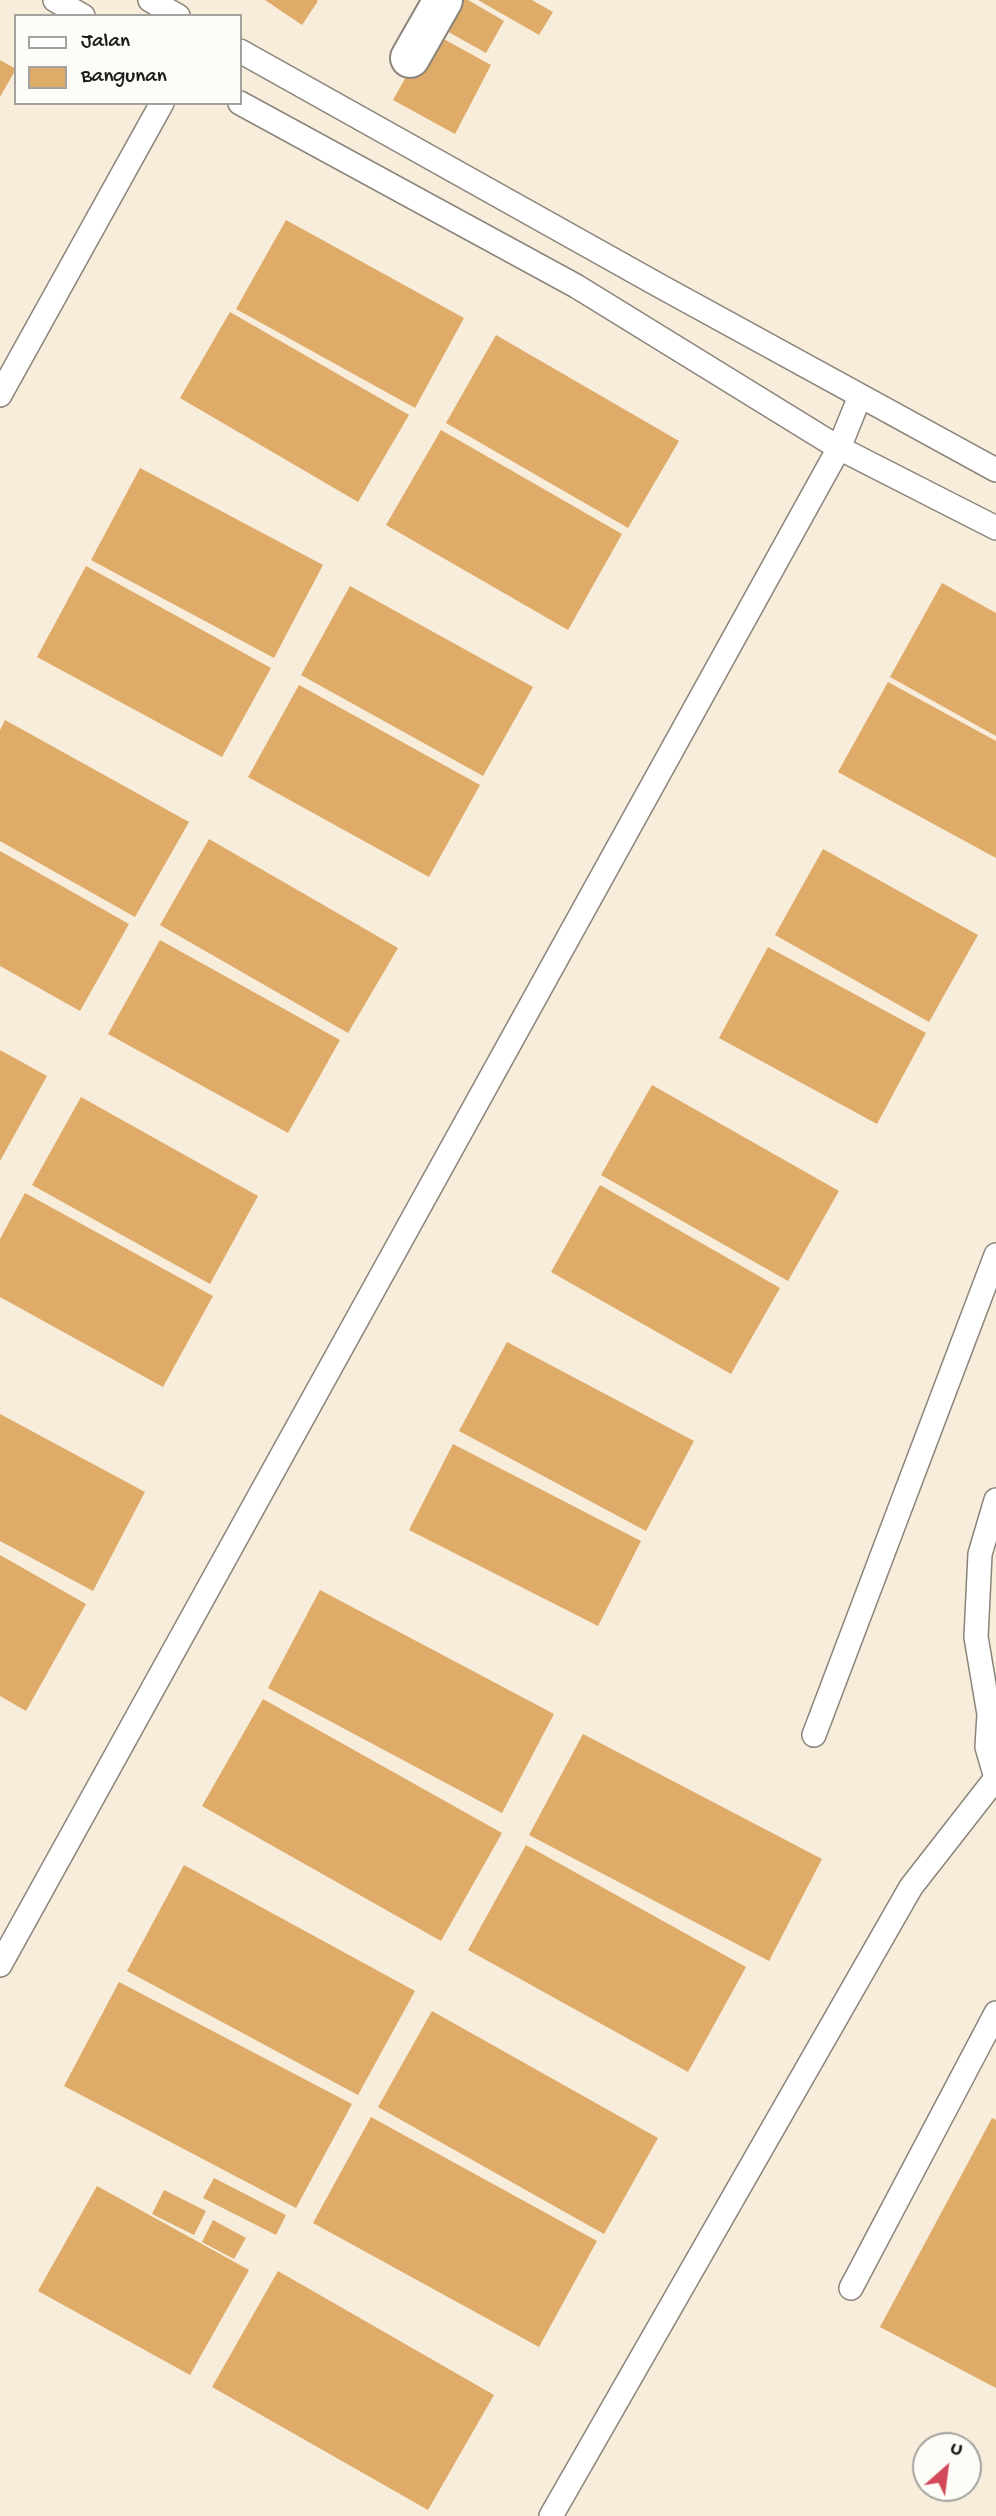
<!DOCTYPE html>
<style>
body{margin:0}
#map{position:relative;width:996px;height:2516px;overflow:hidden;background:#f8ecda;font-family:"Gochi Hand",sans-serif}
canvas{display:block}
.legend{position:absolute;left:14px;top:14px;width:228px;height:91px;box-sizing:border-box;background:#fdfcf7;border:2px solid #a3a29f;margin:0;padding:9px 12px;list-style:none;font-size:21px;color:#1c1c1c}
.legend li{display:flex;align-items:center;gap:14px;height:35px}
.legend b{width:35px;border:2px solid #a3a29f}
.north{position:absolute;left:912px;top:2432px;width:70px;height:70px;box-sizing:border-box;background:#fdfcf7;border:2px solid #a3a29f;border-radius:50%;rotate:28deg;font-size:19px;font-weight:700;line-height:28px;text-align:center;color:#1c1c1c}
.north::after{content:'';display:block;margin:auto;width:24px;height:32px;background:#d1495b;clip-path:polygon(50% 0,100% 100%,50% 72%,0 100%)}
</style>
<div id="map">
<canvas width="996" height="2516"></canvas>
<ul class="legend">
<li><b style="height:9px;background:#fff"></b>Jalan</li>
<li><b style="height:19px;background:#deab69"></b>Bangunan</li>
</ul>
<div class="north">U</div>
</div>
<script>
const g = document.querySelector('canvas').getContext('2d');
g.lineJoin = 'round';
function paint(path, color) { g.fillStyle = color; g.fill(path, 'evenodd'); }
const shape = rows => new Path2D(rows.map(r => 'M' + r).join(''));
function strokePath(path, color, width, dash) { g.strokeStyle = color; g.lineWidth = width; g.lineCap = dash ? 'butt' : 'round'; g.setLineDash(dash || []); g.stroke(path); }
paint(shape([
 [265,0,316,0,318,1,302,25],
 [450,0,468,0,504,21,486,53,436,25],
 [478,0,532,0,553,12,539,35],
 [431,32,491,65,455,134,393,100],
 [0,60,16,69,0,97],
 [286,220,464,318,415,408,236,309],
 [230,312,409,415,358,502,180,398],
 [496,335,679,441,628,528,446,423],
 [441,430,622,534,568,630,386,525],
 [140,468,323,565,274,658,91,560],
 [86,566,271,668,222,757,37,657],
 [942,583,996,613,996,736,890,677],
 [350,586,533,687,483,776,301,675],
 [888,682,996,741,996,858,838,772],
 [299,685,480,785,429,877,248,777],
 [5,720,189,822,135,917,0,841,0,730],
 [209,839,398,948,348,1033,160,925],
 [823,849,978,935,929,1022,775,935],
 [0,851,129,924,80,1011,0,966],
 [160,940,340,1040,288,1133,108,1034],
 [768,947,926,1033,877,1124,719,1038],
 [0,1050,47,1076,0,1161],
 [652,1085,839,1191,788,1281,601,1175],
 [81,1097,258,1196,210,1284,32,1185],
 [600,1185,780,1288,731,1374,551,1272],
 [25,1193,213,1296,163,1387,0,1297,0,1239],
 [507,1342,694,1441,646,1531,459,1431],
 [0,1414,145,1492,93,1591,0,1541],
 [453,1444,641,1541,598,1626,409,1530],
 [0,1555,86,1604,26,1711,0,1696],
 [320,1590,554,1714,502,1813,268,1688],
 [263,1699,502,1833,441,1941,202,1806],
 [583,1734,822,1859,769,1961,529,1835],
 [526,1845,746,1967,688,2072,468,1950],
 [184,1865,415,1991,358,2095,127,1971],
 [119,1982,352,2104,296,2208,64,2086],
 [432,2011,658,2138,604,2234,378,2107],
 [371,2117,597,2241,539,2347,313,2223],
 [992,2118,996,2120,996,2388,880,2327],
 [214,2178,286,2215,276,2235,203,2198],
 [97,2186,249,2270,190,2375,38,2291],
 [164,2190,206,2211,194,2235,152,2214],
 [213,2220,246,2238,234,2259,202,2242],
 [278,2271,494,2395,428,2510,212,2387]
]), '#deab69');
const service = shape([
 [55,0,83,16],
 [150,0,178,16],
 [240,51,660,286,996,470],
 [240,103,576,286,839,448,996,528],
 [0,395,162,103],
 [996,1500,980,1554,976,1637,989,1714,987,1747,996,1778],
 [814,1735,996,1255],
 [0,1965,839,448,860,396],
 [851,2288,996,2013],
 [551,2516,911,1887,996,1778]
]);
const minor = shape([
 [410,58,443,0]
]);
strokePath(service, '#8a847b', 26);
strokePath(minor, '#8a847b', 42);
strokePath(service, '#fff', 23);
strokePath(minor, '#fff', 38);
</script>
